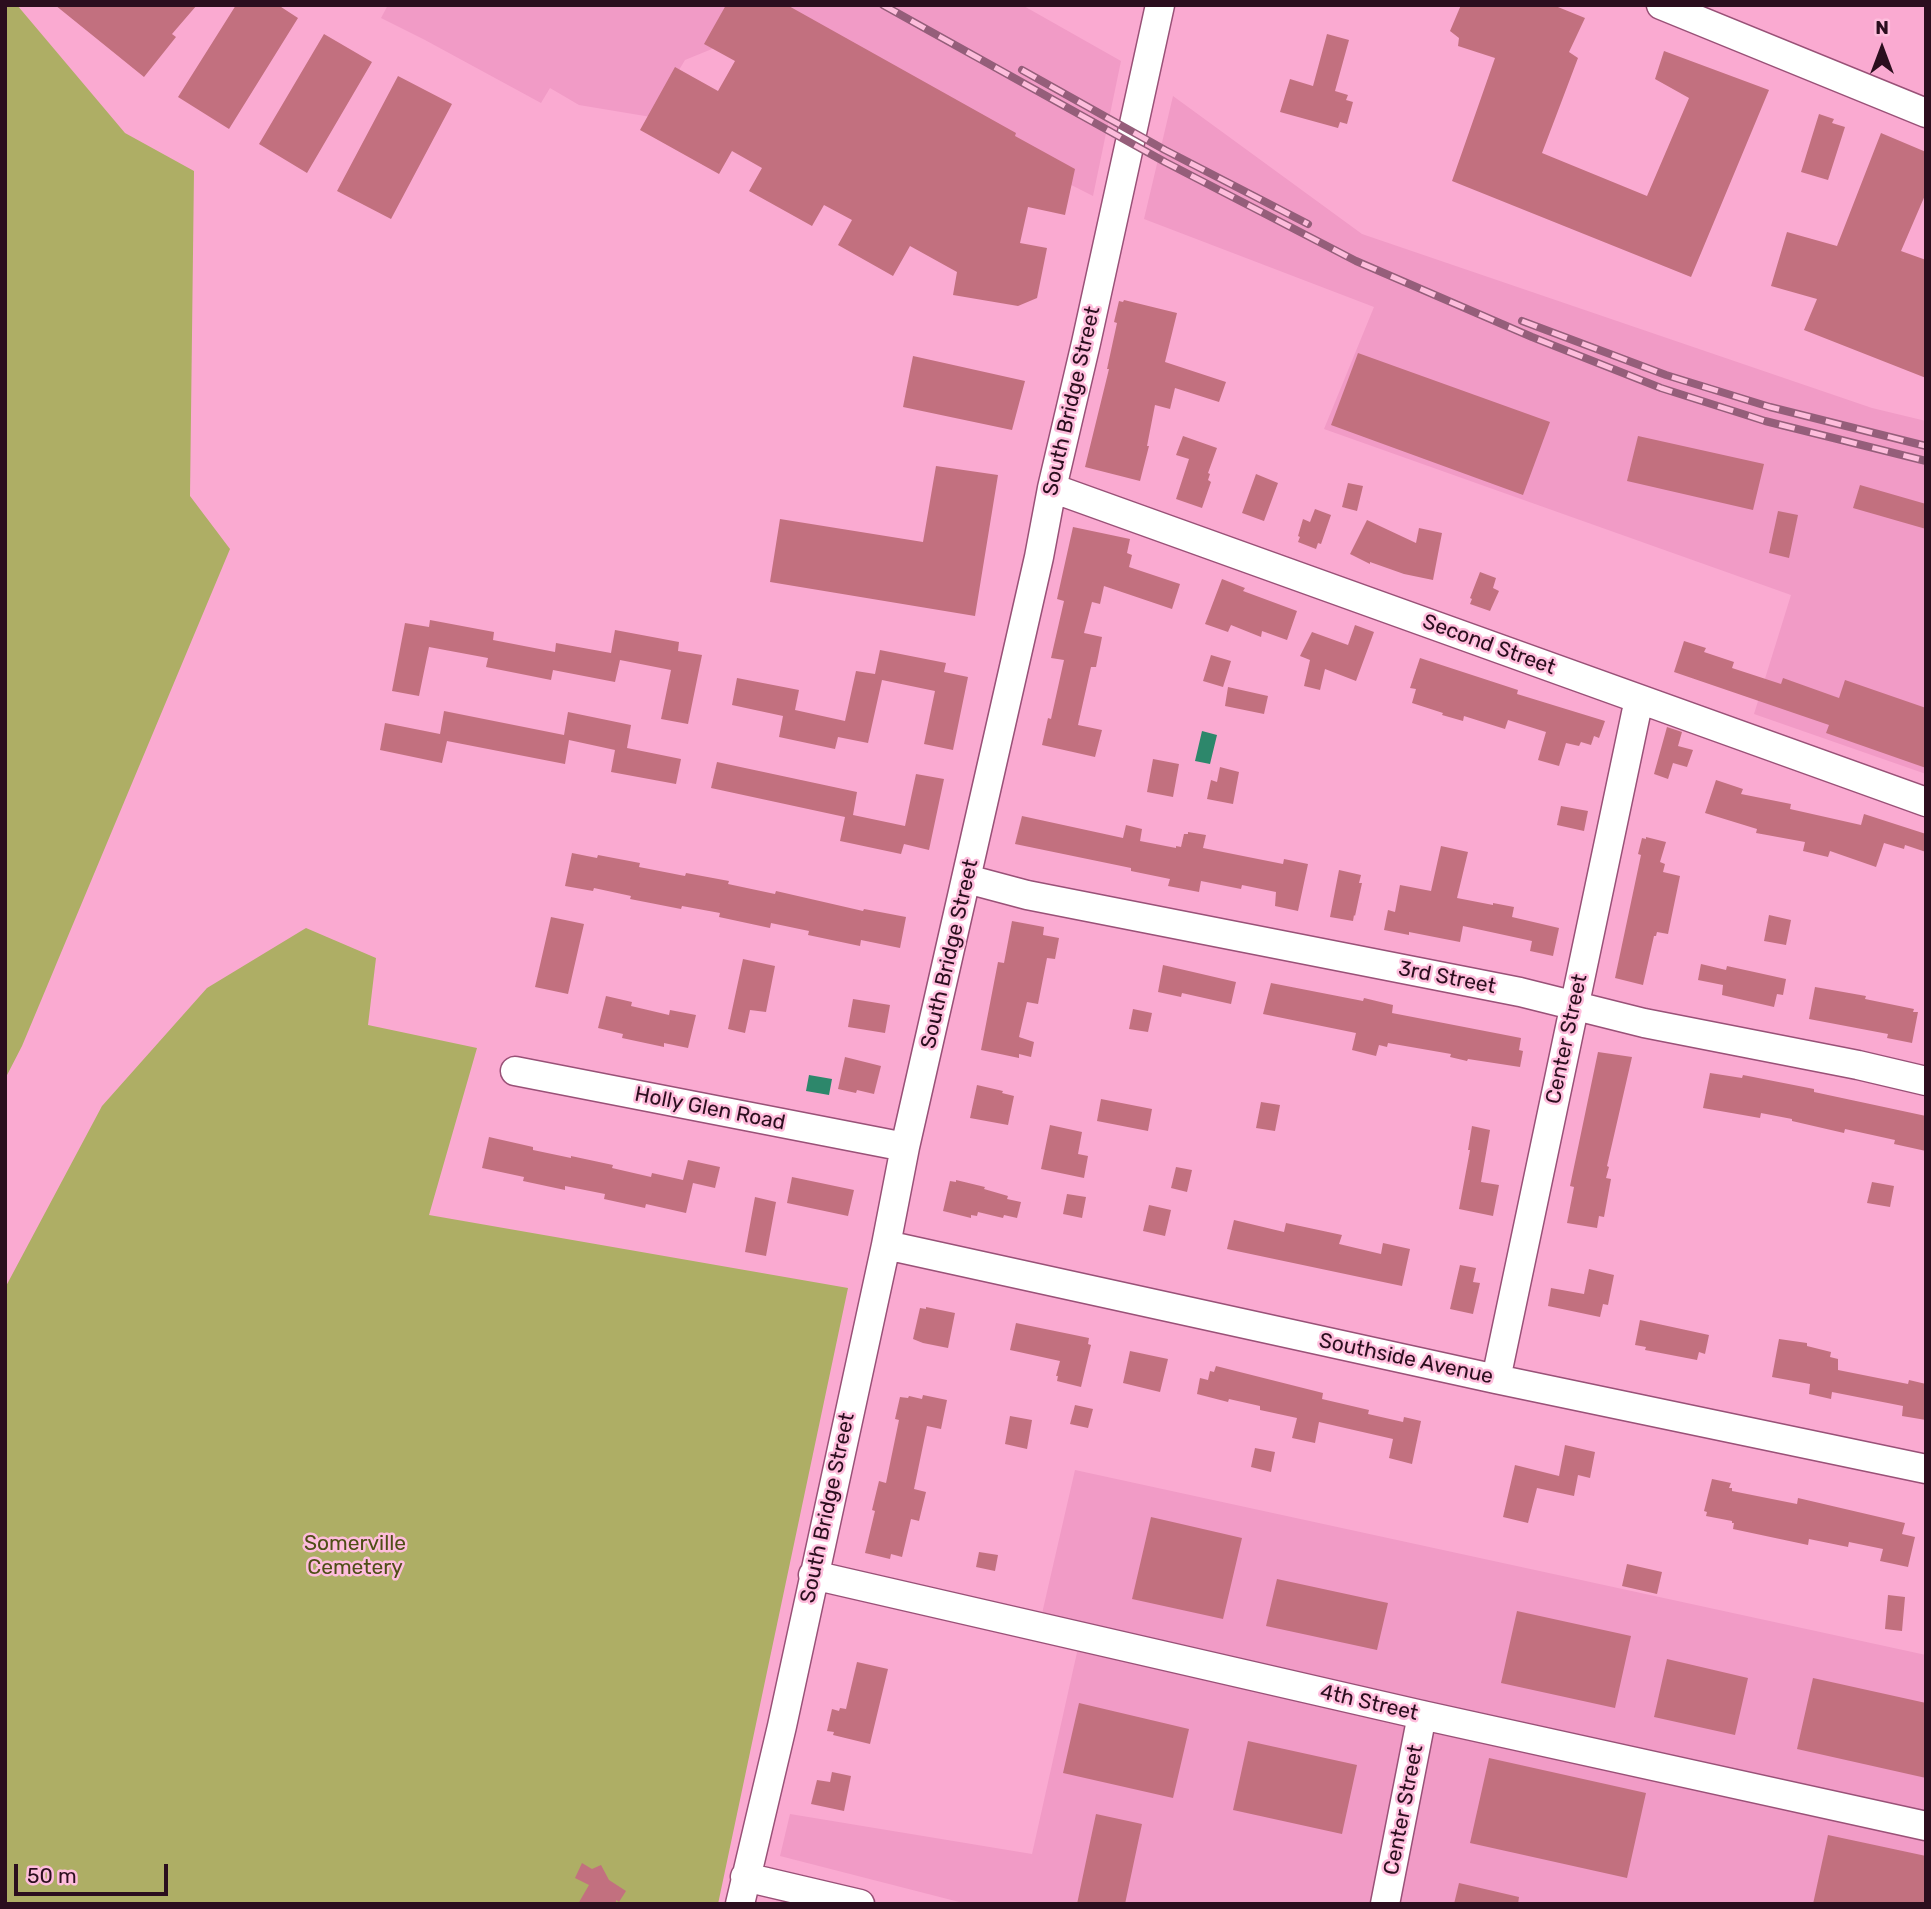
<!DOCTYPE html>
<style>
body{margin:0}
#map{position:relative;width:1931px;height:1909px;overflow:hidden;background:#faaad1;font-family:Rubik,sans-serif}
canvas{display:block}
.frame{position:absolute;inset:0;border:7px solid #2b0e1e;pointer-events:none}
.north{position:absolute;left:1847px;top:14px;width:70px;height:70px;-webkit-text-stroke:5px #febddc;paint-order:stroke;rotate:0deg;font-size:19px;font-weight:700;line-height:28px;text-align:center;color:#2b0e1e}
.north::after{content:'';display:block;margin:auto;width:24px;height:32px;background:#2b0e1e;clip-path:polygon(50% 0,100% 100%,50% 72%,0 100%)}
.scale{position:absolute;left:14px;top:1864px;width:154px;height:32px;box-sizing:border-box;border:4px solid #2b0e1e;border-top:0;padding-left:9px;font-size:21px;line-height:24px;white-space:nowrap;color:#2b0e1e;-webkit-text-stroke:5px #febddc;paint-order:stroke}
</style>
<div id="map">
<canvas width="1931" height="1909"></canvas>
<div class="frame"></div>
<div class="north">N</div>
<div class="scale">50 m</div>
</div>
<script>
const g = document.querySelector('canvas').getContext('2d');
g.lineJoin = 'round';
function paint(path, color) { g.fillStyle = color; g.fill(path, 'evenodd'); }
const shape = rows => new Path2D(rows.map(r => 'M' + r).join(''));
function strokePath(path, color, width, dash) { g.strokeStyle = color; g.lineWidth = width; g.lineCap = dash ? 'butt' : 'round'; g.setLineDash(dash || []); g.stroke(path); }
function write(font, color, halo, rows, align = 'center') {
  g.font = font + ' Rubik,sans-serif'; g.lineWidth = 5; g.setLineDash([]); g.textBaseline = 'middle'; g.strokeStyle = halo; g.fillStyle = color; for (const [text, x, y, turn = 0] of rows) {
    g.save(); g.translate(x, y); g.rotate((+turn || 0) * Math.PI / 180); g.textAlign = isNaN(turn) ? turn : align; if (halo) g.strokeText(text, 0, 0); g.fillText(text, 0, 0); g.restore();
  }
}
paint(shape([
 [388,5,1022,5,1121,61,1093,196,820,58,729,42,685,60,651,117,579,105,550,88,541,103,425,40,381,18],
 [1173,96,1362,234,1872,408,1926,421,1926,774,1754,714,1791,595,1324,429,1374,307,1144,219],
 [1075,1470,1926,1655,1926,1904,967,1904,780,1856,790,1814,1032,1854,1080,1639,1038,1631]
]), '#f19bc6');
paint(shape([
 [5,5,17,5,125,133,194,171,190,496,230,549,22,1046,5,1079],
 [306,928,376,958,368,1025,477,1048,429,1215,848,1288,718,1904,5,1904,5,1288,102,1106,207,988]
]), '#aeae65');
paint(shape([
 [1202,731,1217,735,1210,764,1195,761],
 [809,1075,832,1079,829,1095,806,1091]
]), '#2d876b');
paint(shape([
 [55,5,197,5,172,34,176,37,144,77],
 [236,5,278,5,298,18,229,129,178,97],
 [726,5,787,5,1016,133,1015,136,1075,169,1065,215,1028,207,1020,243,1047,248,1037,298,1018,306,953,295,957,272,910,246,893,276,838,245,852,220,824,205,812,226,749,191,762,168,732,151,719,174,640,130,675,67,718,91,735,61,704,44],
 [1461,5,1553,5,1585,18,1569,52,1578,58,1542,153,1647,196,1689,98,1655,79,1664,51,1769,90,1691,277,1452,181,1495,58,1458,46,1459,38,1450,31],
 [324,34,372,62,307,173,259,144],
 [1327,34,1349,40,1335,91,1348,95,1346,100,1353,102,1347,124,1340,122,1338,128,1280,112,1290,79,1313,86],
 [398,76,452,104,391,219,337,191],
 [1819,114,1834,119,1832,123,1845,127,1828,180,1801,172],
 [1881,133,1926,152,1926,193,1901,251,1926,260,1926,378,1804,330,1817,299,1771,286,1787,232,1837,246],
 [1124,300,1177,313,1165,362,1226,382,1219,402,1175,388,1170,409,1155,405,1147,446,1149,446,1140,481,1085,467,1109,369,1107,369,1117,323,1114,322,1119,301,1123,302],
 [1358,353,1550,422,1523,495,1331,425],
 [913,356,1025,381,1012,430,903,407],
 [1183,436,1217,448,1208,473,1210,474,1208,480,1211,482,1202,508,1176,499,1189,459,1176,455],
 [1638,436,1764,464,1753,510,1627,481],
 [936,466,998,475,975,616,770,582,780,519,923,542],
 [1256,474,1278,483,1264,521,1242,513],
 [1348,483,1363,486,1357,511,1342,507],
 [1860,485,1926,504,1926,529,1853,508],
 [1315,509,1331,515,1321,544,1318,543,1316,549,1298,542,1300,537,1298,536,1303,519,1310,522],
 [1778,511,1798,515,1789,558,1769,553],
 [1367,520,1416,543,1419,528,1442,533,1433,580,1404,574,1370,562,1370,564,1350,554],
 [1073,527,1130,539,1127,553,1132,555,1129,567,1180,584,1172,609,1104,586,1100,604,1092,602,1084,633,1102,637,1096,667,1091,667,1078,725,1102,730,1095,757,1042,745,1048,718,1051,719,1064,660,1051,658,1064,601,1057,599],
 [1480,572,1496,578,1493,588,1499,591,1490,611,1470,604,1472,599,1470,598],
 [1222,579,1245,588,1243,591,1297,611,1287,640,1262,631,1261,637,1231,625,1228,632,1205,624],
 [430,620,494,632,493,640,555,652,556,643,611,653,615,630,679,642,678,651,702,655,688,724,661,719,671,670,620,660,615,682,553,670,551,680,486,667,488,658,429,647,419,696,392,691,405,623,429,627],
 [1355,625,1374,632,1356,681,1325,669,1320,690,1304,686,1310,660,1300,656,1312,632,1348,645],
 [1684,641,1706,648,1704,652,1734,662,1732,668,1781,684,1783,678,1839,698,1845,680,1926,708,1926,768,1826,733,1829,725,1674,672],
 [880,650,946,663,944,672,968,677,953,750,924,744,935,691,882,680,868,743,838,737,835,749,779,737,783,716,732,705,737,678,799,690,795,710,845,721,856,671,875,674],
 [1211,655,1231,661,1223,687,1203,681],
 [1420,658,1518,690,1517,694,1605,721,1599,738,1594,736,1591,745,1581,742,1579,746,1566,743,1559,766,1538,760,1546,732,1508,720,1505,729,1464,716,1463,721,1442,715,1443,713,1412,703,1416,689,1410,688],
 [1228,687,1268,696,1264,714,1225,706],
 [444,711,564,735,568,712,631,725,627,748,681,759,676,784,611,772,615,750,569,740,565,764,447,741,442,763,380,750,385,723,440,734],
 [1667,727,1682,732,1678,746,1693,750,1687,767,1673,763,1668,779,1654,774],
 [1153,759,1179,764,1173,797,1147,792],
 [717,762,857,792,853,815,905,826,916,774,944,779,929,850,904,844,901,854,840,841,845,817,711,788],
 [1220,767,1239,772,1233,804,1207,799,1211,780,1217,782],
 [1716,780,1743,789,1741,794,1791,804,1790,809,1861,825,1864,814,1926,834,1926,852,1905,845,1904,849,1884,843,1876,867,1830,851,1828,857,1803,851,1805,842,1756,833,1757,829,1705,813],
 [1561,806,1588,811,1584,831,1557,825],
 [1022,816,1123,838,1126,825,1142,829,1140,841,1176,848,1176,846,1181,847,1184,834,1188,834,1188,832,1206,835,1203,848,1283,864,1284,859,1308,864,1298,911,1275,906,1276,892,1242,885,1241,889,1201,881,1199,892,1168,886,1170,879,1131,871,1131,868,1015,844],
 [1646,837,1666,842,1660,862,1665,864,1663,872,1680,876,1668,934,1657,932,1656,936,1654,936,1643,985,1615,978,1641,855,1638,854,1642,838,1646,839],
 [1441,846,1468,852,1457,898,1493,905,1493,903,1514,907,1512,917,1559,928,1553,956,1530,951,1532,941,1463,926,1460,942,1409,932,1409,935,1384,930,1388,910,1395,912,1400,885,1431,891],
 [572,853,597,858,598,855,640,863,639,867,685,876,686,873,729,881,728,884,775,894,776,891,863,911,864,909,906,917,900,948,861,940,860,946,808,935,809,931,771,923,770,928,719,917,720,913,682,906,681,909,630,899,631,896,594,888,593,891,565,886],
 [1339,870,1361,875,1359,883,1362,883,1355,916,1354,915,1353,921,1330,917],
 [1769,915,1791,920,1786,945,1764,941],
 [551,917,584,924,568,994,535,987],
 [1012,921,1044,927,1043,935,1059,938,1055,959,1047,958,1038,1004,1027,1002,1019,1037,1034,1042,1031,1057,1019,1054,1019,1058,981,1050,998,962,1004,963],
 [743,959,775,966,766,1012,750,1010,745,1033,728,1029],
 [1701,964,1726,970,1727,966,1786,979,1783,995,1777,994,1774,1007,1722,995,1723,985,1698,980],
 [1163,965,1236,982,1231,1004,1182,993,1181,997,1158,992],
 [1271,983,1363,1001,1364,998,1393,1005,1392,1013,1521,1038,1519,1050,1523,1051,1520,1067,1468,1059,1467,1061,1450,1057,1451,1054,1388,1043,1387,1047,1379,1045,1376,1056,1352,1050,1356,1033,1263,1014],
 [1815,987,1866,996,1865,999,1914,1009,1913,1012,1918,1012,1912,1043,1887,1038,1888,1034,1809,1019],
 [606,996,632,1002,631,1006,669,1015,670,1010,696,1015,688,1048,664,1043,664,1047,622,1038,623,1034,598,1028],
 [853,999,890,1005,885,1033,848,1027],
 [1133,1009,1152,1013,1148,1032,1129,1029],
 [1598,1052,1632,1057,1607,1166,1609,1167,1606,1178,1611,1179,1604,1217,1599,1216,1597,1228,1567,1223,1574,1187,1570,1186],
 [845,1057,881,1066,874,1094,857,1090,856,1093,838,1089],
 [1710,1073,1742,1078,1743,1075,1814,1089,1814,1092,1926,1116,1926,1151,1894,1144,1895,1140,1845,1129,1844,1133,1792,1121,1792,1119,1761,1113,1760,1118,1703,1108],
 [977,1085,1003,1091,1002,1093,1014,1096,1008,1125,970,1118],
 [1101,1099,1152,1109,1148,1131,1097,1121],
 [1261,1102,1280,1105,1275,1131,1256,1128],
 [1050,1125,1082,1132,1078,1154,1088,1156,1084,1178,1041,1169],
 [1472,1126,1490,1130,1481,1182,1499,1185,1493,1216,1459,1209,1470,1150,1468,1150],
 [489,1137,533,1147,533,1150,571,1158,571,1156,613,1165,612,1168,651,1177,652,1173,683,1180,688,1160,720,1167,715,1188,693,1183,686,1213,646,1204,645,1208,604,1199,605,1194,565,1186,565,1190,523,1181,524,1177,482,1168],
 [1176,1167,1192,1170,1187,1192,1171,1188],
 [792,1177,854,1190,848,1216,787,1203],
 [956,1180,985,1187,984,1189,1008,1196,1007,1199,1021,1202,1017,1218,1004,1215,1003,1218,978,1212,977,1216,971,1215,971,1218,943,1211,950,1181,956,1182],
 [1872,1182,1894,1186,1890,1207,1867,1203],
 [1067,1194,1086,1197,1082,1218,1063,1214],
 [755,1197,776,1202,766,1256,745,1252],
 [1149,1205,1171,1210,1165,1236,1143,1231],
 [1234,1220,1284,1232,1286,1223,1342,1235,1339,1244,1381,1254,1383,1243,1410,1249,1402,1286,1227,1249],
 [1460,1265,1476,1268,1473,1282,1480,1283,1473,1314,1450,1309],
 [1589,1269,1614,1275,1608,1305,1603,1304,1600,1317,1548,1306,1551,1288,1584,1294],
 [926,1307,955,1313,948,1348,923,1343,913,1339,920,1308,926,1309],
 [1640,1320,1709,1335,1705,1354,1699,1352,1697,1360,1645,1350,1646,1347,1635,1345],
 [1016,1323,1089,1338,1088,1344,1091,1345,1081,1387,1057,1381,1058,1376,1056,1376,1060,1361,1010,1350],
 [1779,1339,1807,1343,1807,1346,1831,1352,1830,1357,1838,1359,1838,1370,1908,1384,1909,1380,1926,1384,1926,1420,1902,1416,1903,1406,1832,1392,1831,1399,1809,1394,1810,1384,1772,1377],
 [1130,1351,1168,1359,1160,1392,1123,1383],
 [1216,1366,1323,1393,1322,1399,1369,1410,1368,1414,1403,1422,1404,1417,1421,1421,1412,1464,1389,1458,1393,1439,1319,1422,1315,1443,1292,1438,1297,1418,1260,1410,1260,1406,1229,1399,1228,1402,1197,1394,1200,1378,1208,1380,1210,1371,1214,1372],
 [923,1395,947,1400,941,1429,927,1426,914,1489,926,1492,919,1521,911,1519,902,1557,891,1554,890,1559,865,1553,875,1511,872,1510,879,1481,886,1483,899,1420,895,1419,900,1397,908,1398,909,1396,922,1399],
 [1075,1405,1093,1409,1088,1428,1070,1424],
 [1010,1416,1032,1420,1027,1449,1005,1444],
 [1565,1445,1595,1452,1590,1478,1578,1475,1574,1496,1537,1488,1528,1523,1503,1517,1515,1465,1559,1476],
 [1255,1448,1275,1452,1271,1472,1251,1467],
 [1712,1479,1731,1483,1729,1488,1732,1488,1732,1491,1797,1504,1798,1498,1905,1523,1902,1534,1915,1537,1908,1567,1880,1561,1883,1549,1849,1542,1848,1547,1809,1539,1808,1545,1733,1529,1734,1523,1732,1523,1732,1521,1706,1516,1707,1512,1704,1511],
 [1151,1517,1242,1538,1223,1619,1132,1599],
 [979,1552,998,1555,995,1571,976,1567],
 [1627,1564,1662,1572,1657,1594,1622,1586],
 [1277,1579,1388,1603,1377,1650,1266,1626],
 [1888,1595,1905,1597,1902,1631,1885,1629],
 [1517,1611,1631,1636,1615,1708,1501,1683],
 [1667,1659,1748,1678,1735,1735,1654,1717],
 [857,1662,888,1669,870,1744,833,1735,834,1732,827,1731,832,1709,839,1711,840,1708,846,1709],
 [1813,1678,1926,1703,1926,1778,1797,1749],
 [1079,1703,1189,1729,1173,1798,1063,1773],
 [1248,1741,1357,1765,1342,1834,1233,1810],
 [1489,1758,1646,1793,1627,1878,1470,1843],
 [832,1772,851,1776,844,1811,811,1804,817,1780,830,1782],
 [1096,1814,1142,1824,1125,1904,1077,1904],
 [1828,1835,1926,1856,1926,1904,1813,1904],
 [582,1863,592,1869,601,1865,609,1880,626,1891,619,1902,616,1900,616,1904,578,1904,589,1885,575,1878],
 [1459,1883,1519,1897,1518,1904,1454,1904]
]), '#c2707f');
const minor = shape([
 [1661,5,1926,113],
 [1052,488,1926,802],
 [967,879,1027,895,1520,992,1644,1023,1858,1065,1926,1081],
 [515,1071,905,1147],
 [886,1245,1496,1379,1926,1469],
 [1496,1379,1639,699],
 [813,1575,1422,1715,1926,1826],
 [745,1877,860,1904],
 [740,1904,782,1726,886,1245,905,1147,1039,557,1052,488,1086,343,1160,5],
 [1385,1904,1422,1715]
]);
strokePath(minor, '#995177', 31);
strokePath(minor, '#fff', 28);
const rail = shape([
 [883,5,1165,162,1356,261,1532,337,1661,388,1765,421,1926,461],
 [1022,70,1165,150,1308,224],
 [1522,321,1666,375,1770,407,1926,446]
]);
strokePath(rail, '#955e7a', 8);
strokePath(rail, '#febddc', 5, [16]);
write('21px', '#2b0e1e', '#febddc', [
 ["South Bridge Street",1072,401,-77],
 ["Second Street",1489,645,20],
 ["South Bridge Street",950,954,-77],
 ["3rd Street",1447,978,11],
 ["Center Street",1567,1039,-78],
 ["Holly Glen Road",710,1109,11],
 ["Southside Avenue",1406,1359,12],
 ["South Bridge Street",828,1508,-78],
 ["4th Street",1369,1703,13],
 ["Center Street",1404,1810,-79]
]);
write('21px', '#4e4e16', '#febddc', [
 ["Somerville",355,1544],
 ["Cemetery",355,1568]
]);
</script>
